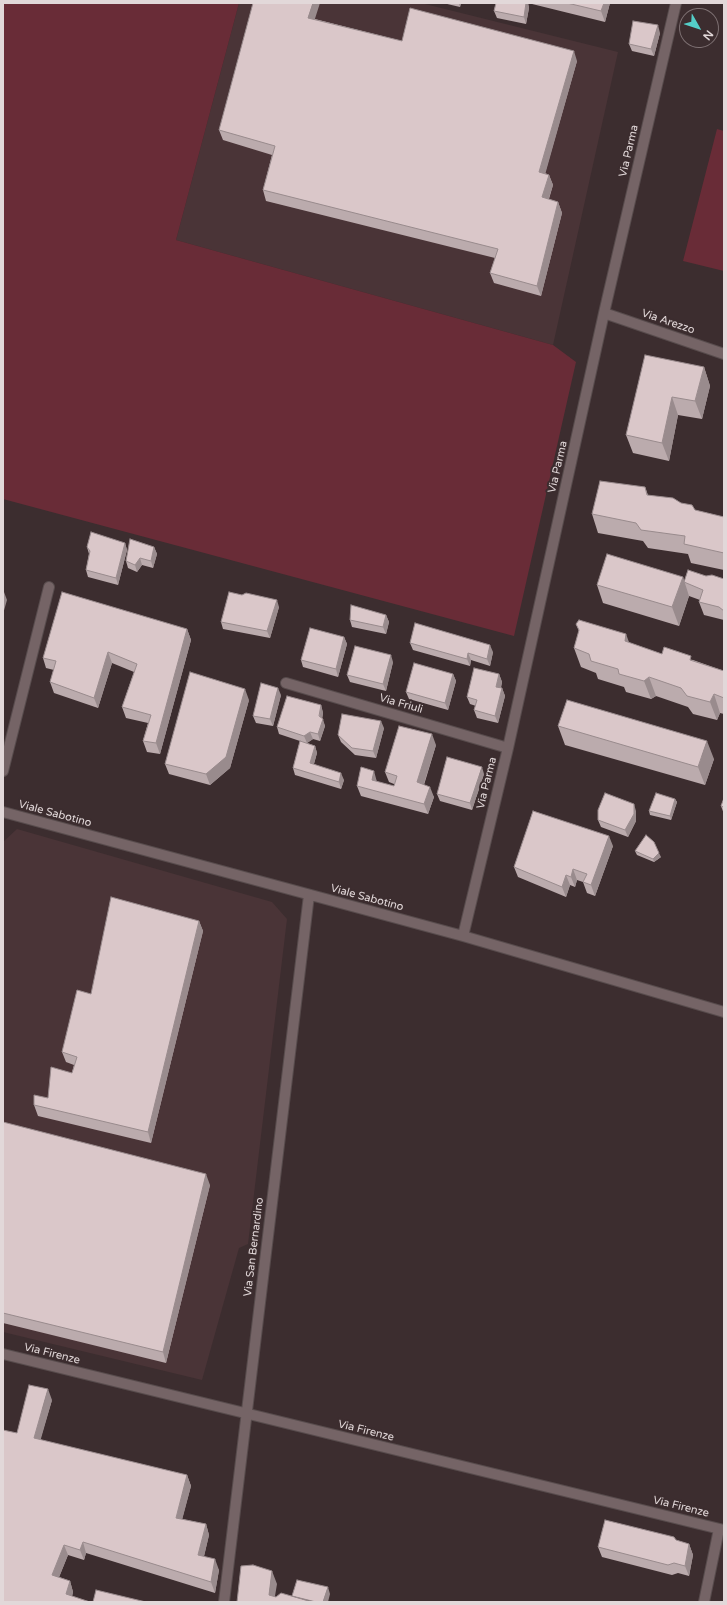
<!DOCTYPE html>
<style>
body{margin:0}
#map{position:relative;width:727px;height:1605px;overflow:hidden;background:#3c2d2f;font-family:"Varela Round",sans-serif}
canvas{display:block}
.frame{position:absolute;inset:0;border:4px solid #e2d8d9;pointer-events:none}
.north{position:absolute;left:679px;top:8px;width:40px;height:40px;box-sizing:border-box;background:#3c2d2f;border:1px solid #7e7173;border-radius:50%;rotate:129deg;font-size:11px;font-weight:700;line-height:16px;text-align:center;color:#e2d8d9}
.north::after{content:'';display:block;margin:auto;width:14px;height:18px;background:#54cdc7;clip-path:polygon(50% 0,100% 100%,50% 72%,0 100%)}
</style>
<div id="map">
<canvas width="727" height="1605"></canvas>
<div class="frame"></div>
<div class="north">N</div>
</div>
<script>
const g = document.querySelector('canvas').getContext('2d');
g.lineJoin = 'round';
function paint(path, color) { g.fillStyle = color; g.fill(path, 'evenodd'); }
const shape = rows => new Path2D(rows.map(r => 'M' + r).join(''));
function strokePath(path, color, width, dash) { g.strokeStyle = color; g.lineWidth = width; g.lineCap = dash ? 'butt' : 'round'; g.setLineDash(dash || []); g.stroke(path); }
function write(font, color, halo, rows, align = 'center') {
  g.font = font + ' "Varela Round",sans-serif'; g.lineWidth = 4; g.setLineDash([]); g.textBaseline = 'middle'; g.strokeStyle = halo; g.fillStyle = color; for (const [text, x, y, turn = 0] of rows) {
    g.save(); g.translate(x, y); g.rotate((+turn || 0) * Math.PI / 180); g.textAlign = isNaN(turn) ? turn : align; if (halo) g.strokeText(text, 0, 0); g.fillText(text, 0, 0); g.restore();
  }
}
paint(shape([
 [239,3,421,3,618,52,553,345,176,240],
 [17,829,272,902,287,919,248,1244,239,1248,202,1380,3,1332,3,842]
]), '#4a3437');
paint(shape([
 [3,3,239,3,176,240,553,345,576,362,514,636,3,499],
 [717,129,724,131,724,271,683,261]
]), '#692c37');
const minor = shape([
 [604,313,724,354],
 [286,683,508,748],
 [3,771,49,587],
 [3,812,463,936,724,1012],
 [463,936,508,748,604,313,676,3],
 [3,1354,724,1530],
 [224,1602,309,895],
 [704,1602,719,1529]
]);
strokePath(minor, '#584c4d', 12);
strokePath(minor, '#756466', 10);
paint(shape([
 [443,3,461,3,460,7],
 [496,3,610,3,605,22,528,3,529,8,526,24,497,18,494,11],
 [315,19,402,41,577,61,545,173,549,175,553,185,549,199,558,202,562,213,541,296,494,283,490,273,495,258,266,201,263,190,272,155,223,140,219,130],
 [660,33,654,56,632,51,629,44],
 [704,367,710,386,702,419,678,415,669,461,633,453,626,435],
 [645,487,648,495,681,503,695,510,724,517,724,570,691,563,688,554,648,548,643,541,598,533,592,514],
 [125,543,127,550,118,585,88,577,86,570,89,554,87,547],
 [154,547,157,554,153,568,142,565,137,572,128,568,126,561],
 [706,576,724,579,724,620,704,615,699,602,700,600,689,596,679,626,603,603,597,585,683,577,684,582],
 [242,595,279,607,270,638,223,629,221,622],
 [386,615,389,622,386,634,352,627,350,620],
 [576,624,662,654,693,660,724,671,724,714,720,713,717,720,693,714,688,707,656,696,651,699,626,692,624,687,598,679,596,673,581,667,574,648,579,631],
 [187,629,191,640,160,754,147,752,143,741,148,723,126,718,122,707,134,672,112,663,98,708,54,693,50,682,54,670,46,668,43,658],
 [344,637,347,644,338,677,303,667,301,660],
 [410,643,493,652,490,666,471,660,470,666,413,650],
 [393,662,386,691,350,682,347,675],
 [453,674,456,681,448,710,409,699,406,692],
 [499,674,502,682,501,688,502,688,505,696,498,723,477,718,474,710,476,706,470,704,467,697],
 [281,695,273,726,256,723,253,716],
 [249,700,230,768,210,785,169,774,165,764],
 [321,705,323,713,322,719,325,726,320,741,313,739,307,743,315,746,317,753,314,764,344,780,341,789,295,775,293,768,300,741,279,734,277,727],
 [558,726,714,759,705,785,565,745],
 [384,728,376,758,355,755,341,742,338,735],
 [436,745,424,785,434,797,428,814,361,796,357,786,377,782,394,786,394,784,389,782,385,772],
 [484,774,472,810,440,801,437,794],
 [724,798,724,814,721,806],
 [675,799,677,802,671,820,650,815,649,811],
 [636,811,636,821,628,837,601,827,598,820],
 [613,846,595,896,587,893,583,882,577,880,575,887,570,885,566,897,518,877,514,867],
 [635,851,661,857,654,862,637,855],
 [199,921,203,931,151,1143,38,1116,34,1105,48,1098,72,1073,74,1065,66,1062,62,1052,91,994],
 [3,1122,210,1185,166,1363,3,1323],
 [52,1400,40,1440,187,1475,191,1486,182,1519,206,1524,209,1535,204,1556,219,1570,215,1593,86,1553,84,1560,68,1555,59,1577,70,1581,73,1592,72,1596,3,1602,17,1433],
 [676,1540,689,1544,693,1555,689,1576,678,1573,672,1575,602,1557,598,1547]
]), '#bbabad');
paint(shape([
 [313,3,320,3,312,28,308,18],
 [459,3,461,3,460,7,459,4],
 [526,3,528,3,529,8,526,24,524,17],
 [604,3,610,3,605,22,601,11],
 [658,25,660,33,654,56,651,49],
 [574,51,577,61,543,182,539,172],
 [549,175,553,185,546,207,542,197],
 [558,202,562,213,541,296,537,286],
 [704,367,710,386,702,419,695,401],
 [672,397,678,415,669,461,662,443],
 [125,543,127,550,118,585,116,578],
 [154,547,157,554,153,568,151,561],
 [140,558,142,565,137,572,135,565],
 [683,577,689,596,679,626,672,607],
 [4,592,7,600,3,614,3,598],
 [277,600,279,607,270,638,267,631],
 [386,615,389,622,386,634,383,627],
 [187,629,191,640,160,754,156,743],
 [626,634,633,653,625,641],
 [344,637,347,644,338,677,336,669],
 [490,645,493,652,490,666,487,659],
 [108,652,112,663,98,708,94,698],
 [468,653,471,660,470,666,467,659],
 [391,655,393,662,386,691,383,684],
 [453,674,456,681,448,710,445,703],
 [499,674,502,682,499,694,496,687],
 [649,677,656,696,651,699,644,681],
 [278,688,281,695,273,726,270,719],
 [502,688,505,696,498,723,495,716],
 [245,689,249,700,230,768,210,785,206,774],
 [714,694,720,713,717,720,710,702],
 [321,705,323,713,322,720,323,719,325,726,320,741,318,734],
 [381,721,384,728,376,758,373,751],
 [310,732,313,739,307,743,304,736],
 [432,734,436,745,421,793,417,782],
 [707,741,714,759,705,785,698,767],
 [315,746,317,753,312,770,310,763],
 [482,767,484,774,472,810,470,803],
 [374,771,377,782,372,780],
 [341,773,344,780,341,789,339,782],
 [430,787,434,797,428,814,424,804],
 [675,799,677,802,671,820,670,816],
 [634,804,636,811,636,821,628,837,625,830],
 [609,836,613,846,595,896,591,885],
 [659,853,661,857,654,862,653,859],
 [573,869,577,880,575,887,571,877],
 [566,875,570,885,566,897,562,887],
 [199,921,203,931,151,1143,148,1132],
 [206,1174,210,1185,166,1363,163,1352],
 [48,1389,52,1400,38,1449,34,1438],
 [187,1475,191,1486,180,1528,176,1518],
 [206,1524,209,1535,202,1565,198,1555],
 [83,1542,86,1553,84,1560,80,1550],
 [689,1544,693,1555,689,1576,685,1566],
 [64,1545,68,1555,56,1585,52,1575],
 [215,1559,219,1570,215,1593,211,1582],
 [272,1571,277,1584,274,1602,269,1595],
 [70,1581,73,1592,71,1602,66,1594],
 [328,1587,330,1594,328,1602,323,1602]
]), '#998b8d');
const building = shape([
 [253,3,313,3,308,18,402,41,410,8,574,51,539,172,549,175,542,197,558,202,537,286,490,273,498,249,263,190,275,146,219,130,253,3],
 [496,3,526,3,524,17,494,11,496,3],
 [567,3,604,3,601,11,567,3],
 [633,21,658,25,651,49,629,44,633,21],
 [645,355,704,367,695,401,672,397,662,443,626,435,645,355],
 [600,481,645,487,647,495,673,498,681,503,692,505,695,510,724,517,724,553,684,544,685,536,641,530,636,523,592,514,600,481],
 [91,532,125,543,116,578,86,570,90,551,87,547,91,532],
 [130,539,154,547,151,561,140,558,135,565,126,561,130,539],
 [607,554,683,577,672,607,597,585,607,554],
 [688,570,706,576,712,575,724,579,724,611,719,607,699,602,703,590,684,582,688,570],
 [62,592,187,629,156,743,143,741,151,715,122,707,137,664,108,652,94,698,50,682,56,661,43,658,62,592],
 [229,592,242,595,246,593,277,600,267,631,221,622,229,592],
 [351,605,386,615,383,627,350,620,351,605],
 [579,620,626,634,625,641,662,654,664,647,691,656,690,660,724,671,724,698,714,694,710,702,687,696,681,688,649,677,644,681,619,674,618,669,591,661,589,654,574,648,579,630,576,624,579,620],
 [415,623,490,645,487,659,468,653,467,659,410,643,415,623],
 [310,628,344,637,336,669,301,660,310,628],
 [355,646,391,655,383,684,347,675,355,646],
 [414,663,453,674,445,703,406,692,414,663],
 [474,668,499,674,496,687,502,688,495,716,474,710,477,700,467,697,474,668],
 [190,672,245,689,226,757,206,774,165,764,190,672],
 [261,683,278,688,270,719,253,716,261,683],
 [287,696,321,705,319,716,323,719,318,734,310,732,304,736,277,727,287,696],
 [567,700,707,741,698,767,558,726,567,700],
 [342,714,381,721,373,751,352,748,338,735,342,714],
 [399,726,432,734,417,782,430,787,424,804,357,786,361,767,374,771,372,780,394,786,397,776,385,772,399,726],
 [300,741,315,746,310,763,341,773,339,782,293,768,300,741],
 [447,757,482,767,470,803,437,794,447,757],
 [605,793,634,804,634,814,625,830,598,820,598,810,605,793],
 [656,793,675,799,670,816,649,811,656,793],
 [724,798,724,807,721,806,724,798],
 [533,811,609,836,591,885,583,882,587,874,573,869,571,877,566,875,562,887,514,867,533,811],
 [646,835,654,842,659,853,653,859,635,851,646,835],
 [111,897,199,921,148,1132,34,1105,34,1095,48,1098,51,1067,72,1073,77,1057,62,1052,77,990,91,994,111,897],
 [3,1122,206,1174,163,1352,3,1313,3,1122],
 [29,1385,48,1389,34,1438,187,1475,176,1518,206,1524,198,1555,215,1559,211,1582,83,1542,80,1550,64,1545,52,1575,70,1581,66,1594,90,1602,3,1602,3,1430,17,1433,29,1385],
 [605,1520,674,1537,676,1540,689,1544,685,1566,674,1563,668,1565,598,1547,605,1520],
 [253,1565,272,1571,269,1595,276,1597,281,1593,312,1602,237,1602,241,1566,253,1565],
 [297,1580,328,1587,323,1602,316,1602,292,1596,297,1580],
 [96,1590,146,1602,93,1602,96,1590]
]);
paint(building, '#dac7c9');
strokePath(building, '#998b8d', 1);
write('11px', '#e2d8d9', '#3c2d2f', [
 ["Via Parma",629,151,-77],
 ["Via Arezzo",668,322,19],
 ["Via Parma",558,467,-77],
 ["Via Friuli",401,704,16],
 ["Via Parma",487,783,-76],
 ["Viale Sabotino",55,814,15],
 ["Viale Sabotino",367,898,15],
 ["Via San Bernardino",254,1247,-83],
 ["Via Firenze",52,1354,14],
 ["Via Firenze",366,1431,14],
 ["Via Firenze",681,1507,14]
]);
</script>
